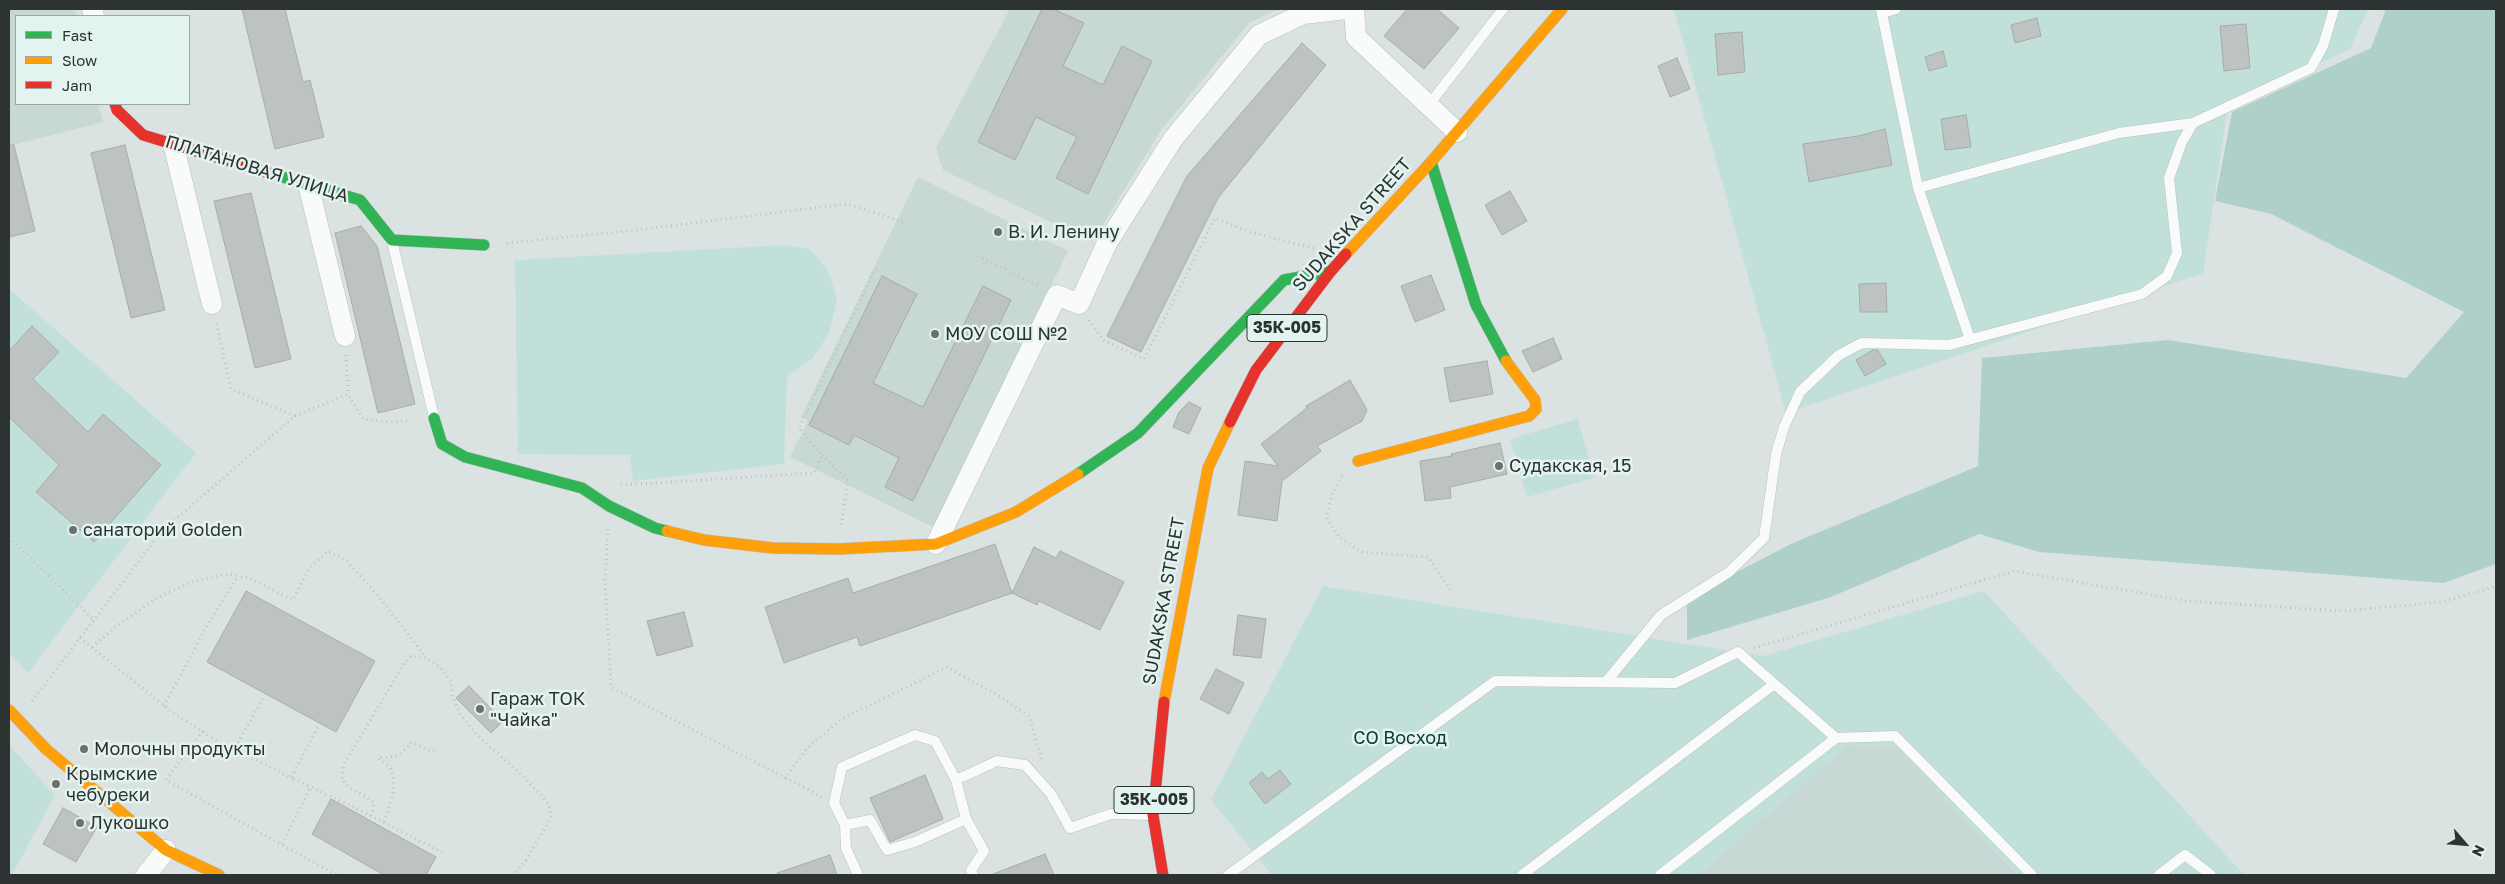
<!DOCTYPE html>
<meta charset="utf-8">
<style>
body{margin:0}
#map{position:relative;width:2505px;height:884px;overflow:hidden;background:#dae3e1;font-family:"Golos Text",sans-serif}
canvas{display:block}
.frame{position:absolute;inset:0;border:10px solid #2d3332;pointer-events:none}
.legend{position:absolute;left:15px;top:15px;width:175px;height:90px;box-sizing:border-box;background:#e3f4f0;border:1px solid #9aa7a4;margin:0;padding:6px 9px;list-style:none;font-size:15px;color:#2d3332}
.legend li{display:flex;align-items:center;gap:10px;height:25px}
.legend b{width:25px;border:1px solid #9aa7a4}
.north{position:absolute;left:2440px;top:819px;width:50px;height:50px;-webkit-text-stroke:4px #e3f4f0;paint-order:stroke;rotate:117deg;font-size:14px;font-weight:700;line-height:20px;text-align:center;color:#2d3332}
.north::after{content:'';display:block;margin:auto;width:18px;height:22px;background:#2d3332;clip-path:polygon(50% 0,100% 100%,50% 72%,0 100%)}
</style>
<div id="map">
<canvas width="2505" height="884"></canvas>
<div class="frame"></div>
<ul class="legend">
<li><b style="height:6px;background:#30b455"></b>Fast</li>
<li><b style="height:6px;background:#ff9f0a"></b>Slow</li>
<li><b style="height:6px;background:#e5322d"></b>Jam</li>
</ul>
<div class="north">N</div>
</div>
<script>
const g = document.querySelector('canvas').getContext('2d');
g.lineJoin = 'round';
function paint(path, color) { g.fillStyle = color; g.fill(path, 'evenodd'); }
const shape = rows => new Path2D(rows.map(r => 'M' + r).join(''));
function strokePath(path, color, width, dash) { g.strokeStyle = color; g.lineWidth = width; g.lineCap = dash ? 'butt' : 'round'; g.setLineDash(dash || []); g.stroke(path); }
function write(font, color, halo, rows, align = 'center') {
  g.font = font + ' "Golos Text",sans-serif'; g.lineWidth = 5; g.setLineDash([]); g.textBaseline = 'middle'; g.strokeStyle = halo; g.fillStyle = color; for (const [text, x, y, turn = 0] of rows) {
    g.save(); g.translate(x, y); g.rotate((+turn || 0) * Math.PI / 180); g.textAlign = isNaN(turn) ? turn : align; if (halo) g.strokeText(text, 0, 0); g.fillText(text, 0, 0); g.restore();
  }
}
paint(shape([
 [9,9,75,9,77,16,16,16,16,104,98,104,103,122,9,146],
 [1010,9,1279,9,1250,22,1162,129,1092,242,943,170,936,148],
 [918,177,1068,251,933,527,790,457,808,421,801,417],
 [1847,745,1897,748,2017,875,1698,875]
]), '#c7d8d5');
paint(shape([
 [1674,9,2368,9,2350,49,2228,105,2203,273,1786,413],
 [784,245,810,249,829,272,837,300,829,333,813,358,787,377,784,464,633,481,630,455,518,454,515,260],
 [9,289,196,453,28,673,9,653],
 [1578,419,1594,478,1527,497,1510,439],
 [1323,586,1763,656,1984,591,2244,875,2017,875,1897,748,1847,745,1698,875,1272,875,1211,800],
 [9,745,55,795,12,875,9,875]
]), '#c2e0da');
paint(shape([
 [2386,9,2496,9,2496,564,2443,583,2039,552,1979,534,1831,597,1687,640,1687,598,1793,543,1978,466,1982,358,2168,340,2406,378,2464,312,2271,214,2215,201,2232,112,2371,48]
]), '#afcfc9');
const building = shape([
 [242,9,285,9,303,82,310,80,324,137,275,149,242,9],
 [1042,9,1053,9,1084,23,1063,66,1103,85,1122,46,1152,61,1088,194,1056,178,1077,137,1036,117,1015,160,978,142,1042,9],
 [1407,9,1437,9,1459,28,1424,69,1384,36,1407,9],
 [2037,18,2041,36,2015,43,2011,25,2037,18],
 [2246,24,2250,68,2224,71,2220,26,2246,24],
 [1742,32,1745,72,1718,75,1715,34,1742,32],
 [1302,43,1326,65,1218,198,1141,352,1107,336,1187,176,1302,43],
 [1943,51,1947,66,1929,71,1925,57,1943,51],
 [1677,58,1690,89,1670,97,1658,66,1677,58],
 [1966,115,1971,147,1945,150,1941,119,1966,115],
 [1885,129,1892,165,1809,182,1803,144,1858,136,1885,129],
 [9,145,14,145,35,231,9,237,9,145],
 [125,145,165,310,131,318,91,153,125,145],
 [1510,191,1527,221,1502,235,1485,205,1510,191],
 [251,193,291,359,255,368,214,201,251,193],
 [361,226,377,246,415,404,378,413,335,233,361,226],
 [1431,275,1445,310,1415,322,1401,286,1431,275],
 [882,276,917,294,873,383,923,407,983,286,1011,300,913,501,885,487,899,458,854,435,849,445,809,425,882,276],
 [1886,283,1887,312,1860,312,1859,284,1886,283],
 [32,326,59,352,33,379,88,432,103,414,161,465,94,542,36,492,59,465,9,417,9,351,32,326],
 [1553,338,1562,359,1533,372,1522,351,1553,338],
 [1873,350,1878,350,1886,364,1865,376,1856,360,1873,350],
 [1487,361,1493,394,1450,402,1444,368,1487,361],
 [1350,380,1367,410,1362,421,1317,446,1321,451,1282,481,1277,521,1238,515,1245,461,1278,466,1261,444,1307,408,1306,406,1350,380],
 [1189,402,1201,408,1189,434,1173,427,1179,412,1189,402],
 [1500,443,1507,474,1450,487,1451,498,1425,501,1420,461,1452,456,1451,454,1500,443],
 [995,544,1012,593,860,646,857,637,784,663,765,607,848,578,853,593,995,544],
 [1034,547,1056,558,1060,551,1124,582,1100,630,1039,601,1037,605,1012,593,1034,547],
 [246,591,375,661,336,732,207,662,246,591],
 [684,612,693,646,657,656,647,621,684,612],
 [1238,615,1266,619,1261,658,1233,655,1238,615],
 [1216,669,1244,683,1229,714,1200,699,1216,669],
 [469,686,503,721,491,733,456,698,469,686],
 [1280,770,1291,784,1265,804,1249,783,1262,772,1268,779,1280,770],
 [925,775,943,819,890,842,870,798,925,775],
 [331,799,436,857,426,875,384,875,312,834,331,799],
 [63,808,97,827,76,862,43,844,63,808],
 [1045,854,1054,875,993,875,993,874,1045,854],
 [830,855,837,875,777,875,777,873,830,855]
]);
paint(building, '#bcc3c1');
strokePath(building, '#a6adab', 1);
const lane = shape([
 [1881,9,1918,188,1970,339],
 [1882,13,1896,9],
 [1428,106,1503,9],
 [1918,188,2119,133,2193,123,2311,68,2323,46,2334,9],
 [392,241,434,417],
 [1606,682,1661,615,1729,572,1764,538,1776,454,1784,427,1800,392,1839,355,1862,343,1949,345,2142,294,2167,276,2177,253,2169,178,2182,142,2193,123],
 [956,780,966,819,984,851,971,870,973,875],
 [845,825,870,820,887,850,915,842,966,819],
 [858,875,846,848,845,825,834,803,842,767,915,735,935,741,956,780,997,761,1025,765,1051,794,1070,828,1111,814,1152,815],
 [1228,875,1495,681,1675,683,1738,652,1836,738],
 [1522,875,1773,685],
 [1660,875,1836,738,1895,736,2032,875],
 [2159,875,2185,855,2211,875]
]);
const street = shape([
 [92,9,94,16],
 [1354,9,1356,37,1457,132],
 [173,143,212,304],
 [308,184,345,336],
 [936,544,1057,295,1079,304,1107,243,1173,139,1259,35,1303,14,1346,9],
 [146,875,166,850]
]);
const fast = shape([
 [1431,162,1476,305,1506,361],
 [269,173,360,200,392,240,484,245],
 [434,418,442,444,465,457,582,488,609,506,655,528,667,531],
 [1078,474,1138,433,1284,280,1331,271]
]);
const slow = shape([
 [1346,254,1431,162,1562,9],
 [1358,461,1529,416,1536,409,1535,400,1506,361],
 [667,531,704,540,773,548,839,549,936,544,1016,512,1078,474],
 [1164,702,1208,468,1230,422],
 [9,710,46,749,166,850,219,875]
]);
const jam = shape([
 [115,104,117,110,143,135,269,173],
 [1230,422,1256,370,1331,271,1346,254],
 [1163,875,1153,815,1164,702]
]);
strokePath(lane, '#bac1bf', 11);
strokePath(street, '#bac1bf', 21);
strokePath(fast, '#bac1bf', 12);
strokePath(slow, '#bac1bf', 12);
strokePath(jam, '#bac1bf', 12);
strokePath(shape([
 [507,243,628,231,847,204,903,222],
 [978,256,1041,287],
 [1089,320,1103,340,1144,359,1215,218,1250,232,1317,249],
 [346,355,348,394],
 [295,416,348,394,363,419,391,422,411,420],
 [822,455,848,481,841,526],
 [1342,476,1331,497,1327,519,1340,538,1361,552,1428,557,1451,591],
 [621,485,814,473,822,455,799,428,875,269,879,271],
 [608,529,605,579,611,687,822,797],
 [9,537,94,620],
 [80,638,172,712,233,751,264,697],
 [92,647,117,626,159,597,194,581,228,574,249,578,293,600,310,567,328,551,346,560,379,597,426,657],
 [1754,648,2014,571,2187,601,2343,611,2443,602,2496,586],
 [32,701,162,531,295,416,231,389,216,321],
 [164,706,204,631,238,576],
 [320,723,291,778,354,807,443,853],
 [203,731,166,780,336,875],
 [233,751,257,760,293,779],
 [785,779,807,748,842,719,947,667,1001,697,1029,716,1042,760],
 [371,816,374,803,367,797,349,788,342,779,344,764,404,664,411,656,426,658,439,666,451,681,453,698,461,715,477,735,524,777,549,804,551,818,526,860,513,875],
 [384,822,393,794,394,779,390,767,378,758,396,756,407,748,412,742,427,750,435,750],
 [282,844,310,788]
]), '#bec2c2', 3, [1, 4]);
strokePath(lane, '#f9fbfa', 10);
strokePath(street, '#f9fbfa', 20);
strokePath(fast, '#30b455', 11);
strokePath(slow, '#ff9f0a', 11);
strokePath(jam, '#e5322d', 11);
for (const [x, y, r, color] of [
 [998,232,5,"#6a716f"],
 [935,334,5,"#6a716f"],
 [1499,466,5,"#6a716f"],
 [73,530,5,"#6a716f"],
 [480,709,5,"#6a716f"],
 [84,749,5,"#6a716f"],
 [56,784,5,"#6a716f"],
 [80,823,5,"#6a716f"]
]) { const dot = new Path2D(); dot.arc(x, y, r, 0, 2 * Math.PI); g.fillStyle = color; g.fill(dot); strokePath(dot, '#e3f4f0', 2); }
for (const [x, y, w] of [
 [1287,328,80],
 [1154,800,80]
]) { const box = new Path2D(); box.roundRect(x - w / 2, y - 13.5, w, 27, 4); g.fillStyle = '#e3f4f0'; g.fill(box); strokePath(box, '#2d3332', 1); }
write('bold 16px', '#2d3332', null, [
 ["35К-005",1287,328],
 ["35К-005",1154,800]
]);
write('18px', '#2d3332', '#e3f4f0', [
 ["ПЛАТАНОВАЯ УЛИЦА",257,169,17],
 ["SUDAKSKA STREET",1352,225,-49],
 ["SUDAKSKA STREET",1164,601,-80]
]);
write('18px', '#2d3332', '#e3f4f0', [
 ["В. И. Ленину",1008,232],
 ["МОУ СОШ №2",945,334],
 ["Судакская, 15",1509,466],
 ["санаторий Golden",83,530],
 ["Гараж ТОК",490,699],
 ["\"Чайка\"",490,720],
 ["Молочны продукты",94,749],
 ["Крымские",66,774],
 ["чебуреки",66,795],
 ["Лукошко",90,823]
], 'left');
write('18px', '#093a33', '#e3f4f0', [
 ["СО Восход",1400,738]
]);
</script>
